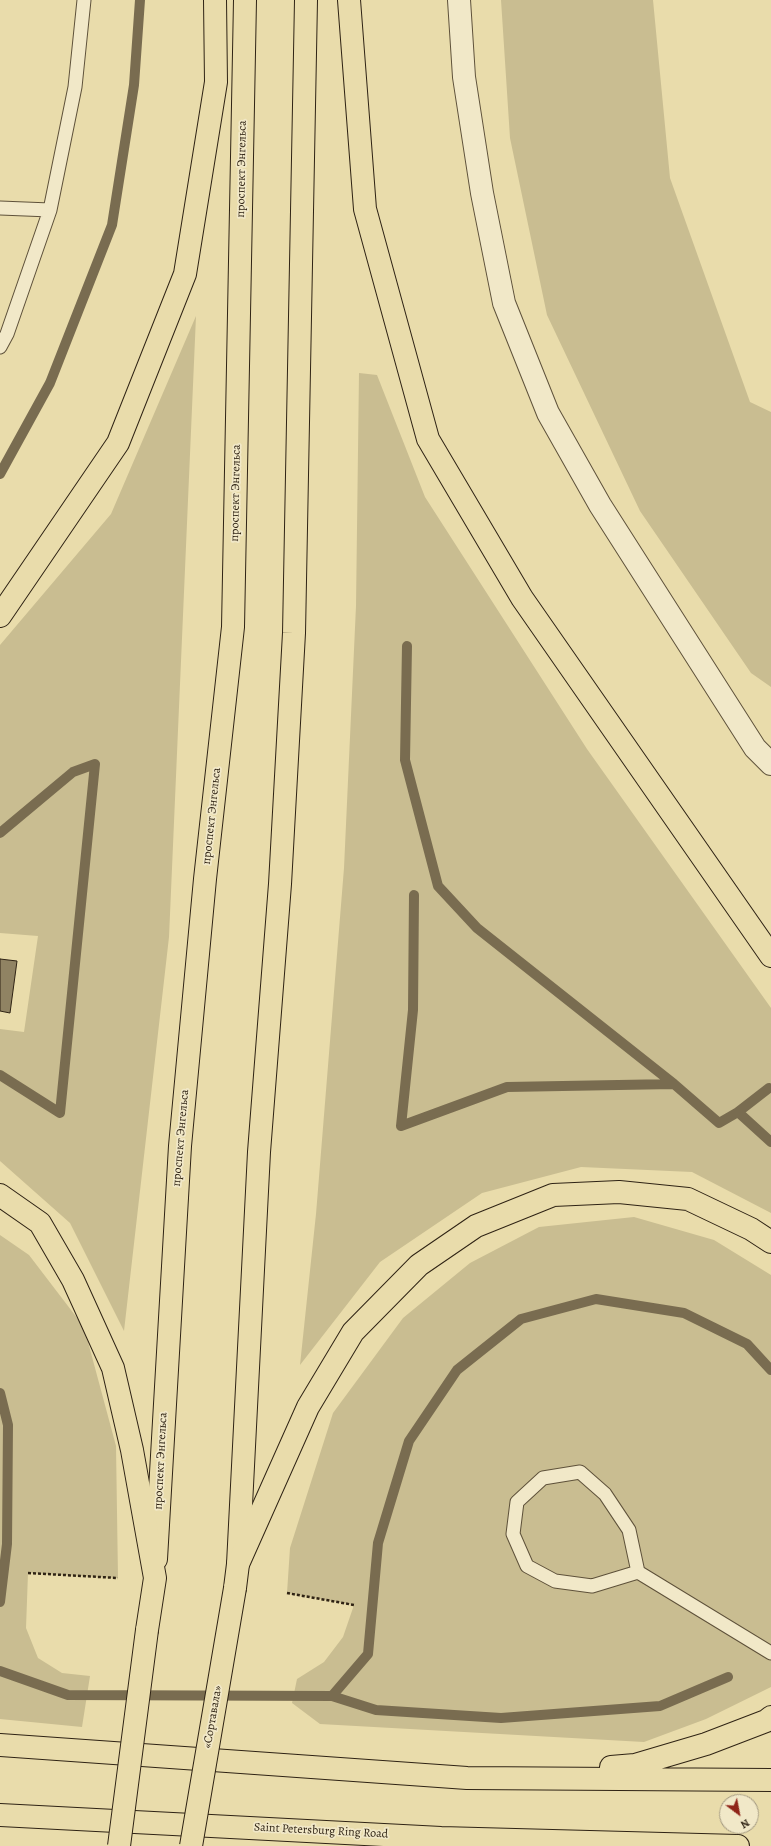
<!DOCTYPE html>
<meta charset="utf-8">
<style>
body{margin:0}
#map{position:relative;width:771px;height:1846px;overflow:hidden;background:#e9dcab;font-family:Alegreya,serif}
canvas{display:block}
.north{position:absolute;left:719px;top:1794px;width:40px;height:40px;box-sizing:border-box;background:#f1e8c8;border:1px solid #a39980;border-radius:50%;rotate:148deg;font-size:11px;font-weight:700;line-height:16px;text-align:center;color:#2f2314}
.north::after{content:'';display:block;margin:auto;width:14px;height:18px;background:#8f2418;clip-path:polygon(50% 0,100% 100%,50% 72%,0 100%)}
</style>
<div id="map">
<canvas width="771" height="1846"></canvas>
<div class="north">N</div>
</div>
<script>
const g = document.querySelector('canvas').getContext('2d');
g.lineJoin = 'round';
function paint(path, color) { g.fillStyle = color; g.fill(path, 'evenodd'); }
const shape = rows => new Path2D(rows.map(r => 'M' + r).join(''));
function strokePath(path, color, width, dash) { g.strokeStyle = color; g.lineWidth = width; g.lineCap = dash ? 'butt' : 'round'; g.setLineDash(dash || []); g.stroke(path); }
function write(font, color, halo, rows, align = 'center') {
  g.font = font + ' Alegreya,serif'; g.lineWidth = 3.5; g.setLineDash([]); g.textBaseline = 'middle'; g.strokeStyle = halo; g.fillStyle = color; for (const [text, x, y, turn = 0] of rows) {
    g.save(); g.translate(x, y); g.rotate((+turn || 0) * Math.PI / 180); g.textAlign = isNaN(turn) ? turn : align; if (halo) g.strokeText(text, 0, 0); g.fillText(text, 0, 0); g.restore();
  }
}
paint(shape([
 [501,0,653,0,670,178,750,402,771,412,771,687,751,673,640,511,547,315,510,138],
 [196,316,169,937,124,1331,70,1223,0,1161,0,1029,24,1032,38,936,0,933,0,645,111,514],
 [359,373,377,375,425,497,587,749,771,1008,771,1213,692,1172,581,1167,482,1193,380,1262,300,1365,316,1214,344,868,356,606],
 [634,1217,714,1240,771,1275,771,1687,706,1719,644,1742,320,1724,292,1703,297,1679,324,1662,343,1637,354,1605,287,1593,290,1548,333,1413,403,1318,470,1263,539,1227],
 [0,1235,29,1255,84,1327,116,1446,118,1578,28,1573,26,1628,38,1658,62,1673,90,1676,82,1727,0,1719]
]), '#c9bd91');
strokePath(shape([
 [0,474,50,383,112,225,134,85,140,0],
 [407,646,405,760,438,886,477,928,674,1084,719,1123,738,1112,771,1142],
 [0,833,73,772,95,764,60,1113,0,1075],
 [414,895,413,1010,401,1126,507,1087,674,1084],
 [738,1112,769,1088],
 [0,1393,8,1425,7,1544,0,1602],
 [0,1671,68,1695,332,1696,376,1710,501,1718,660,1706,728,1677],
 [332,1696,368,1654,378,1543,409,1441,457,1370,521,1319,596,1299,684,1313,747,1344,771,1370]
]), '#796c50', 10);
const building = shape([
 [0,959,17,961,10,1013,0,1011,0,959]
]);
paint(building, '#908363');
strokePath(building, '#2f2314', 1);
const lane = shape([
 [0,208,50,210],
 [0,347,7,334,50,210,75,87,84,0],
 [638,1572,592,1586,555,1581,527,1566,513,1534,517,1502,543,1478,580,1472,605,1494,629,1530,638,1572,771,1653]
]);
const street = shape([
 [459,0,464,77,482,193,504,303,548,413,600,505,755,748,771,764]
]);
const primary = shape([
 [349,0,365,209,428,439,522,598,771,956],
 [0,616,118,443,185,274,216,82,215,0],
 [156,1559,180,1146,205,879,233,627,245,0],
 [238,1564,259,1152,280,884,294,633,306,0]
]);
const highway = shape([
 [0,1195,40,1223,73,1280,113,1368,132,1450,155,1578,147,1630],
 [235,1588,238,1564,308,1407,353,1332,419,1265,476,1226,553,1195,619,1192,688,1199,751,1229,771,1242],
 [0,1745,467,1778,771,1780],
 [611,1767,635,1765,706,1744,766,1721,771,1717],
 [0,1815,441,1838,738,1846]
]);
strokePath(lane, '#5e513a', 15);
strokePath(street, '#5e513a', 24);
strokePath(primary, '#2f2314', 24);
strokePath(highway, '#2f2314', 24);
strokePath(shape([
 [28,1573,118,1578],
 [287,1593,354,1605]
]), '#2f2314', 2.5, [3, 2]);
strokePath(lane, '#f1e8c8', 13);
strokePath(street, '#f1e8c8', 22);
strokePath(primary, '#e9dcab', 22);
strokePath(highway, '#e9dcab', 22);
const highwayBridge = shape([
 [119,1846,147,1630],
 [191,1846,235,1588]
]);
strokePath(highwayBridge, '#2f2314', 24, []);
strokePath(highwayBridge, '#e9dcab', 22);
write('12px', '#2f2314', '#f1e8c8', [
 ["проспект Энгельса",242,169,-89],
 ["проспект Энгельса",236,493,-89],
 ["проспект Энгельса",212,816,-84],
 ["проспект Энгельса",181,1138,-85],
 ["проспект Энгельса",161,1461,-87],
 ["«Сортавала»",213,1717,-80],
 ["Saint Petersburg Ring Road",321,1831,3]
]);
</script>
